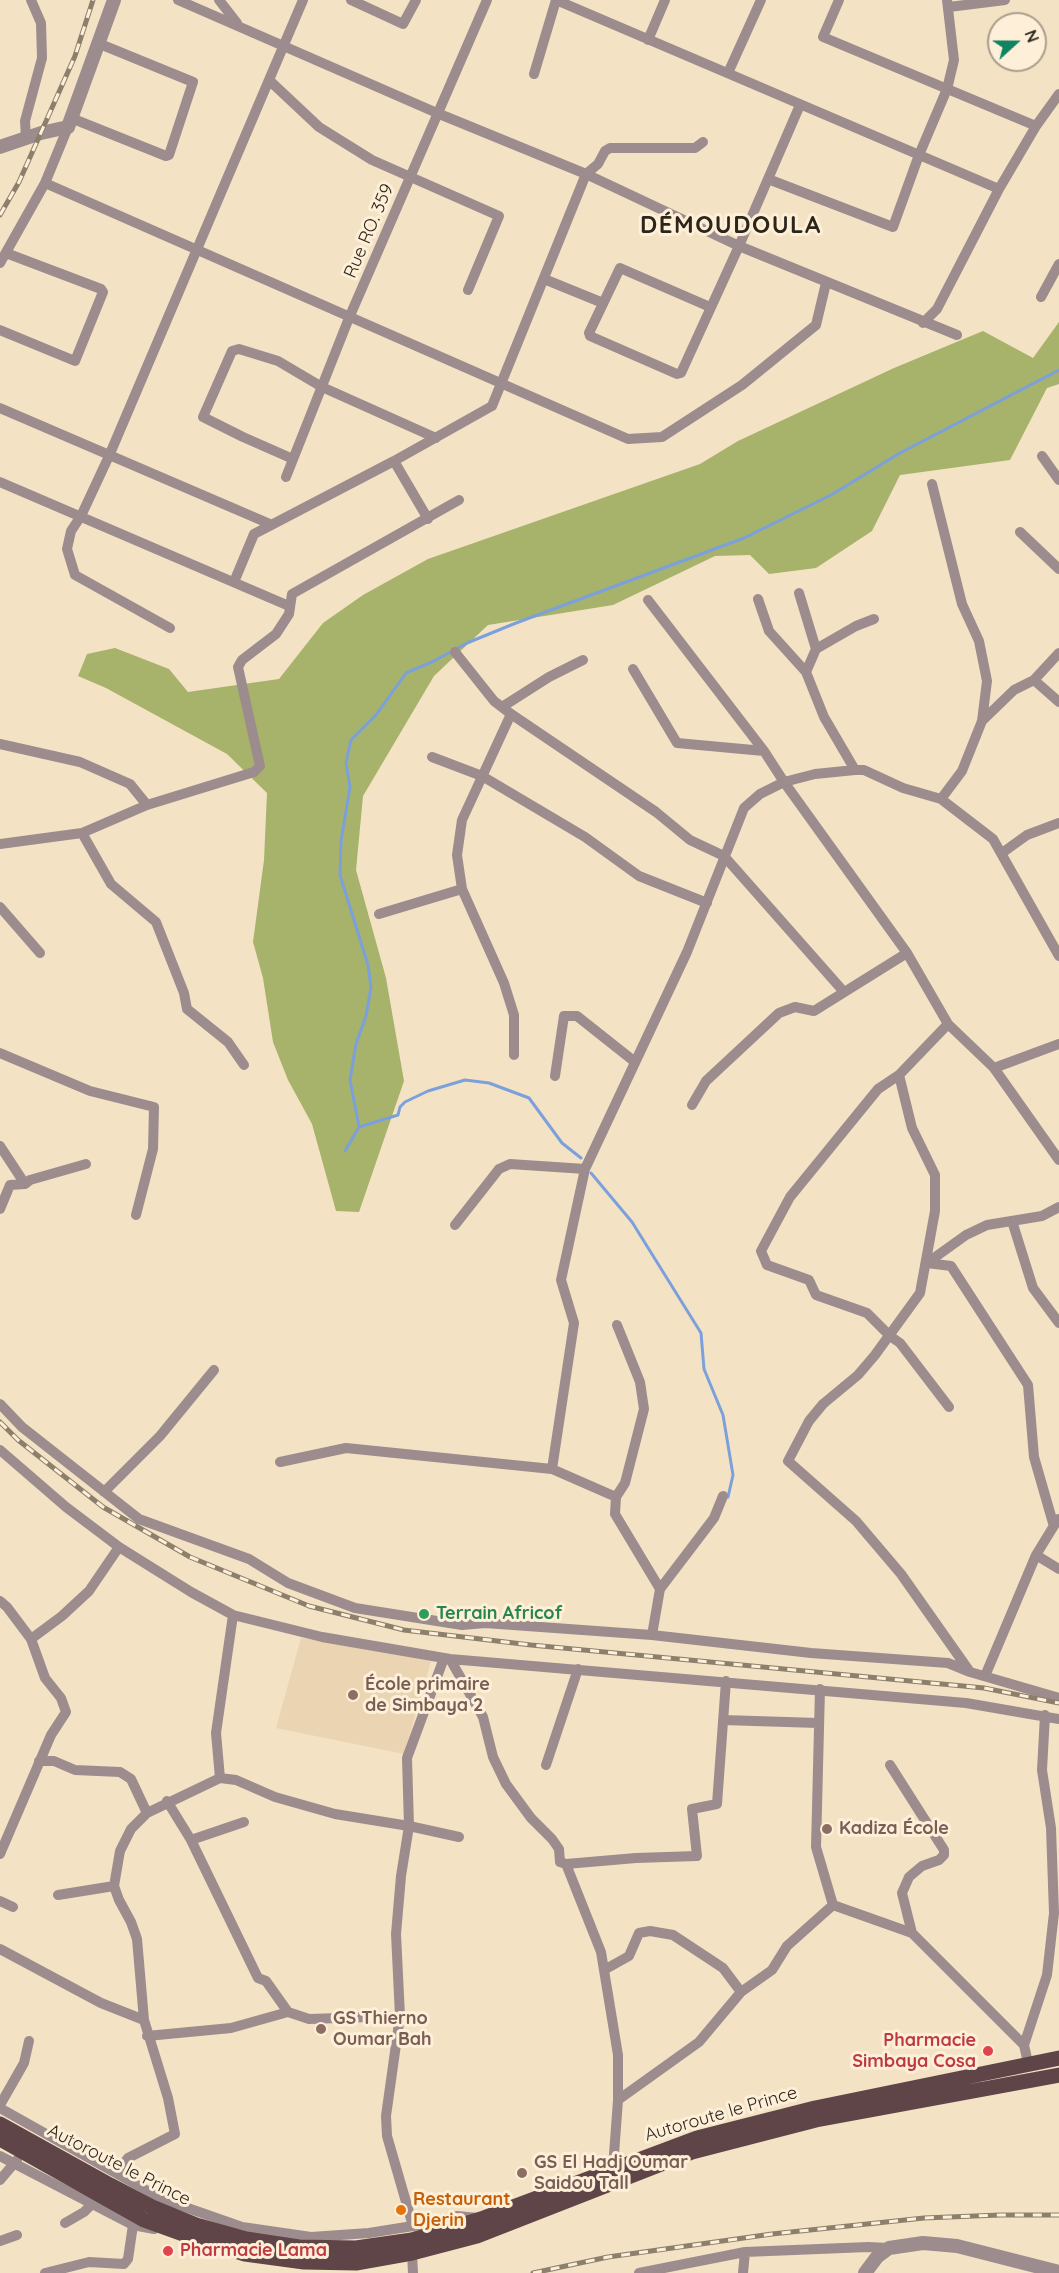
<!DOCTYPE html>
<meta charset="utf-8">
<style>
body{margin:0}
#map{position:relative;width:1059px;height:2273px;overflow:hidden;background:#f4e2c5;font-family:Quicksand,sans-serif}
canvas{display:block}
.north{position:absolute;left:987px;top:12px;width:60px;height:60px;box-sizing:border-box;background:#feefd8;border:2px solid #aa9e8c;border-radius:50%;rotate:69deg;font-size:16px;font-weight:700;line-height:24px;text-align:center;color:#2c251a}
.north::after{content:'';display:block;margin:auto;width:21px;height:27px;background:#0f8362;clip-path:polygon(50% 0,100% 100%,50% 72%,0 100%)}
</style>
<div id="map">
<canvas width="1059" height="2273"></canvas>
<div class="north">N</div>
</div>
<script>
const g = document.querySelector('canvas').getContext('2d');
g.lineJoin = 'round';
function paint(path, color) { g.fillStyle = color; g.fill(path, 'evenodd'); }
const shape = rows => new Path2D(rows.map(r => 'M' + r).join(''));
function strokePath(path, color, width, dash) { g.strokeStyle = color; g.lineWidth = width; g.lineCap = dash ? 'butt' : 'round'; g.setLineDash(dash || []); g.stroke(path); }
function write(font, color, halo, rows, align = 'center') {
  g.font = font + ' Quicksand,sans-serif'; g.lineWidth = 6; g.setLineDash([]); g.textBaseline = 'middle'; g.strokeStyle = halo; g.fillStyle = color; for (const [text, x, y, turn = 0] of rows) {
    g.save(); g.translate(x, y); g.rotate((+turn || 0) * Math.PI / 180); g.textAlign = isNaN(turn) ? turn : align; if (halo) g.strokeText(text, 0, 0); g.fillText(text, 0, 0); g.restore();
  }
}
paint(shape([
 [301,1638,351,1645,431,1661,404,1754,276,1728]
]), '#ead4b2');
paint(shape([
 [1059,322,1059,384,1047,388,1010,460,900,475,872,531,816,568,769,574,750,555,715,556,613,605,488,625,434,676,363,796,356,870,386,978,404,1081,359,1212,336,1211,312,1124,288,1080,273,1042,263,978,253,942,264,860,267,793,227,754,106,688,78,676,87,654,115,648,169,669,188,692,279,679,323,623,363,595,428,559,700,464,738,441,894,368,983,331,1033,358]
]), '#a7b26a');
strokePath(shape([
 [359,1127,398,1115,400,1107,405,1102,428,1091,465,1080,489,1083,529,1098,562,1143,581,1158],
 [345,1151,359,1127,350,1080,356,1044,366,1016,371,987,368,965,340,875,341,841,350,787,346,763,351,740,376,715,406,673,434,661,467,643,516,623,744,538,831,495,900,453,1059,370],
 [591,1173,632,1222,701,1333,704,1369,723,1415,733,1475,728,1497]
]), '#7ca0db', 3);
strokePath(shape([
 [178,0,437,113,586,174,739,246,957,335],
 [219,0,237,23],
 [351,0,403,24,416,0],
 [839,0,823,37,1036,126],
 [949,7,1005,0],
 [648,40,665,0],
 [728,73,761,0],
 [534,74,556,0,999,189],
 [270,81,319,127,372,160,499,216,468,290],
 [71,118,166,156,169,155,193,82,100,44],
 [26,138,25,121,42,58,41,23,31,0],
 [768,179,893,227,919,155,947,89,954,60,947,0],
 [45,183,628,439,662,437,742,385,816,325,826,283],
 [0,263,45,183,68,127],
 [544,279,603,303],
 [1041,297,1059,264],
 [710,307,620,268,589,333,590,336,677,374,681,373,739,246,800,105],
 [923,323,937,309,999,189,1036,126,1059,94],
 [0,330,75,361,103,292,101,289,6,253],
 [0,408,270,524],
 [1042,456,1059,480],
 [293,459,243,437,203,417,232,351,239,349,278,361,322,387,436,438],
 [394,461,428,519],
 [286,477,349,318,487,0],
 [0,482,289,606],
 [932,484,962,604,979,641,987,681,982,721,962,771,941,799],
 [1020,532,1059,569],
 [234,582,254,534,394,461,492,406,586,174,598,164,605,151,610,148,695,148,703,142],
 [799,593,816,649,806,672,824,717,855,770],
 [758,599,769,631,806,672],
 [648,600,764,751,784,782,907,953,948,1024,994,1068,1059,1160],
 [170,628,75,575,67,549,71,531,81,516,109,456,303,0],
 [816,649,856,626,874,619],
 [455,652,494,701,511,714,656,812,690,840,724,856,844,992],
 [633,669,677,743,764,751],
 [1034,680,1059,702],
 [502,707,549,677,583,660],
 [511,714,462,820,457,855,462,889,504,983,514,1015,514,1055],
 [982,721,1014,690,1034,680,1059,653],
 [0,744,80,762,130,784,147,805],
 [432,757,482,776,585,837,639,876,707,903],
 [82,833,111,884,156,922,184,993,187,1009,228,1042,244,1065],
 [0,844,82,833,147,805,254,772,260,766,238,667,242,660,276,634,289,614,292,594,459,500],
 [1002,853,1027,835,1059,823],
 [0,907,40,953],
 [379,914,462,889],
 [948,1024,899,1075,878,1089,790,1197,761,1251,767,1265,809,1280,816,1295,867,1313,890,1336,900,1343,949,1407],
 [0,1053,90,1091,154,1107,153,1149,136,1215],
 [994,1068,1059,1044],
 [899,1075,912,1128,935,1175,935,1211,920,1293,875,1355,858,1375,823,1404,809,1421,788,1461,856,1521,901,1574,970,1672],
 [555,1076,564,1016,577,1016,635,1062],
 [692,1105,706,1081,779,1013,795,1007,814,1011,907,953],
 [0,1146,25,1184],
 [0,1209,10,1185,25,1184,30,1180,86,1164],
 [1012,1221,1033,1288,1059,1323],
 [455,1225,499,1169,510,1164,585,1169],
 [927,1263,951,1266,1028,1385,1034,1457,1053,1523],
 [927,1263,966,1235,987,1225,1042,1216,1059,1207],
 [0,1404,22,1427,139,1519,249,1559,288,1583,355,1608,462,1625,485,1623,652,1635,811,1653,948,1663,970,1672,1059,1698],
 [0,1450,66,1507,119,1547,191,1592,233,1615,322,1637,450,1659,966,1703,1059,1719],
 [280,1462,346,1448,552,1469,616,1497,615,1514,660,1589],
 [552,1469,574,1323,561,1280,585,1169,687,952,744,808,760,794,784,782,815,774,855,770,864,770,903,788,941,799,993,839,1059,956],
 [104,1492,160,1436,214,1370],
 [616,1497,625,1483,644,1409,640,1382,617,1325],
 [1036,1555,1059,1569],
 [0,1601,7,1607,31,1639],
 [652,1635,660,1589,714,1518,723,1496],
 [450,1659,483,1717,493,1757,506,1784,531,1818,552,1839,559,1849,560,1862,566,1864],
 [985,1676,1036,1555,1058,1519],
 [820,1689,816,1847,833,1905],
 [723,1720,818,1723],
 [39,1761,54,1761,75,1770,120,1772,131,1779,147,1813],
 [546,1765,578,1669],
 [890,1765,944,1850,944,1855,939,1860,922,1866,909,1877,902,1893,912,1933],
 [220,1778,216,1733,233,1615],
 [167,1801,191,1840,258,1978,266,1981,288,2012],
 [191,1840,244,1822],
 [0,1854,51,1735,66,1712,61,1698,45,1678,31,1639,62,1616,89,1591,119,1547],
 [58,1895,114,1886],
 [0,1901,13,1907],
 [0,1949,101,2003,144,2020],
 [604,1970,629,1956,639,1933,650,1931,673,1935,723,1968,741,1992],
 [147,2036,231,2028,288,2012,309,2019,400,2016],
 [1024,2045,1047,1975,1054,1913,1051,1828,1042,1770,1045,1715],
 [618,2100,699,2042,741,1992,772,1970,787,1946,833,1905,912,1933,1024,2045,1028,2063],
 [0,2105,24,2063,29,2041],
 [0,2108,162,2199,242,2227,311,2237,369,2233,413,2226,457,2216,478,2218],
 [0,2156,133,2225,154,2229],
 [613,2168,618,2100,618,2055,601,1952,566,1864,636,1858,697,1856,692,1809,717,1804,726,1681],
 [117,2172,128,2158,175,2134,168,2098,144,2020,137,1939,131,1922,119,1900,114,1886,120,1851,131,1829,147,1813,220,1778,236,1780,275,1797,335,1814,409,1826,459,1837],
 [0,2180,17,2160],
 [65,2223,84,2212,92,2204],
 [413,2226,387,2136,386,2116,400,2016,396,1934,401,1876,409,1826,407,1758,444,1658],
 [0,2241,17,2235],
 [412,2253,413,2273],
 [45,2273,89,2262,124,2264,128,2259,133,2225],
 [639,2273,745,2252,868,2247,889,2248],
 [743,2273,745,2252]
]), '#9c8c8e', 10);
strokePath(shape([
 [0,147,41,133,68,127,114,0],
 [865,2273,877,2257,889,2248,923,2243,957,2246,1059,2272]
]), '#9c8c8e', 14);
strokePath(shape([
 [0,2124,110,2185,152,2207,196,2225,246,2239,299,2247,356,2248,412,2240,481,2219,697,2138,815,2108,1059,2058],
 [0,2139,144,2220,194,2238,245,2254,304,2262,356,2263,412,2253,477,2236,692,2152,816,2120,1059,2075]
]), '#5f4548', 15);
const rail = shape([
 [0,215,19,182,75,56,93,0],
 [0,1422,18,1440,103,1507,190,1557,309,1606,404,1630,531,1645,984,1688,1059,1703],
 [533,2273,608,2257,772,2234,924,2218,1000,2215,1059,2215]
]);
strokePath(rail, '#8c806c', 5);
strokePath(rail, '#feefd8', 3, [9]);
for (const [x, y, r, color] of [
 [424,1614,6,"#2e9e5b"],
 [353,1695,6,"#8d6e63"],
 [827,1829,6,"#8d6e63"],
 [321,2029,6,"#8d6e63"],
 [988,2051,6,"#e0444e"],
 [522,2173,6,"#8d6e63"],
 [401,2210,6,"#e8710a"],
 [168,2251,6,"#e0444e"]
]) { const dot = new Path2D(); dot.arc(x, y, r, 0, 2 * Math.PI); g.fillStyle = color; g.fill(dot); strokePath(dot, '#feefd8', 2); }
write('18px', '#2c251a', '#feefd8', [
 ["Rue RO. 359",369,231,-67],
 ["Autoroute le Prince",721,2114,-16],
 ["Autoroute le Prince",119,2165,27]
]);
write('bold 18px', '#27864d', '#feefd8', [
 ["Terrain Africof",436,1614]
], 'left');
write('bold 18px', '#785e54', '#feefd8', [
 ["École primaire",365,1685],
 ["de Simbaya 2",365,1706],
 ["Kadiza École",839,1829],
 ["GS Thierno",333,2019],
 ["Oumar Bah",333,2040],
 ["GS El Hadj Oumar",534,2163],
 ["Saidou Tall",534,2184]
], 'left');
write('bold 18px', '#be3a42', '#feefd8', [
 ["Pharmacie",976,2041],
 ["Simbaya Cosa",976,2062],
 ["Pharmacie Lama",180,2251,"left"]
], 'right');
write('bold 18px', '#c56008', '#feefd8', [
 ["Restaurant",413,2200],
 ["Djerin",413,2221]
], 'left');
g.letterSpacing = '1.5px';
write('bold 24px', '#2c251a', '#feefd8', [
 ["DÉMOUDOULA",731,226]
]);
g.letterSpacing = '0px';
</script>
